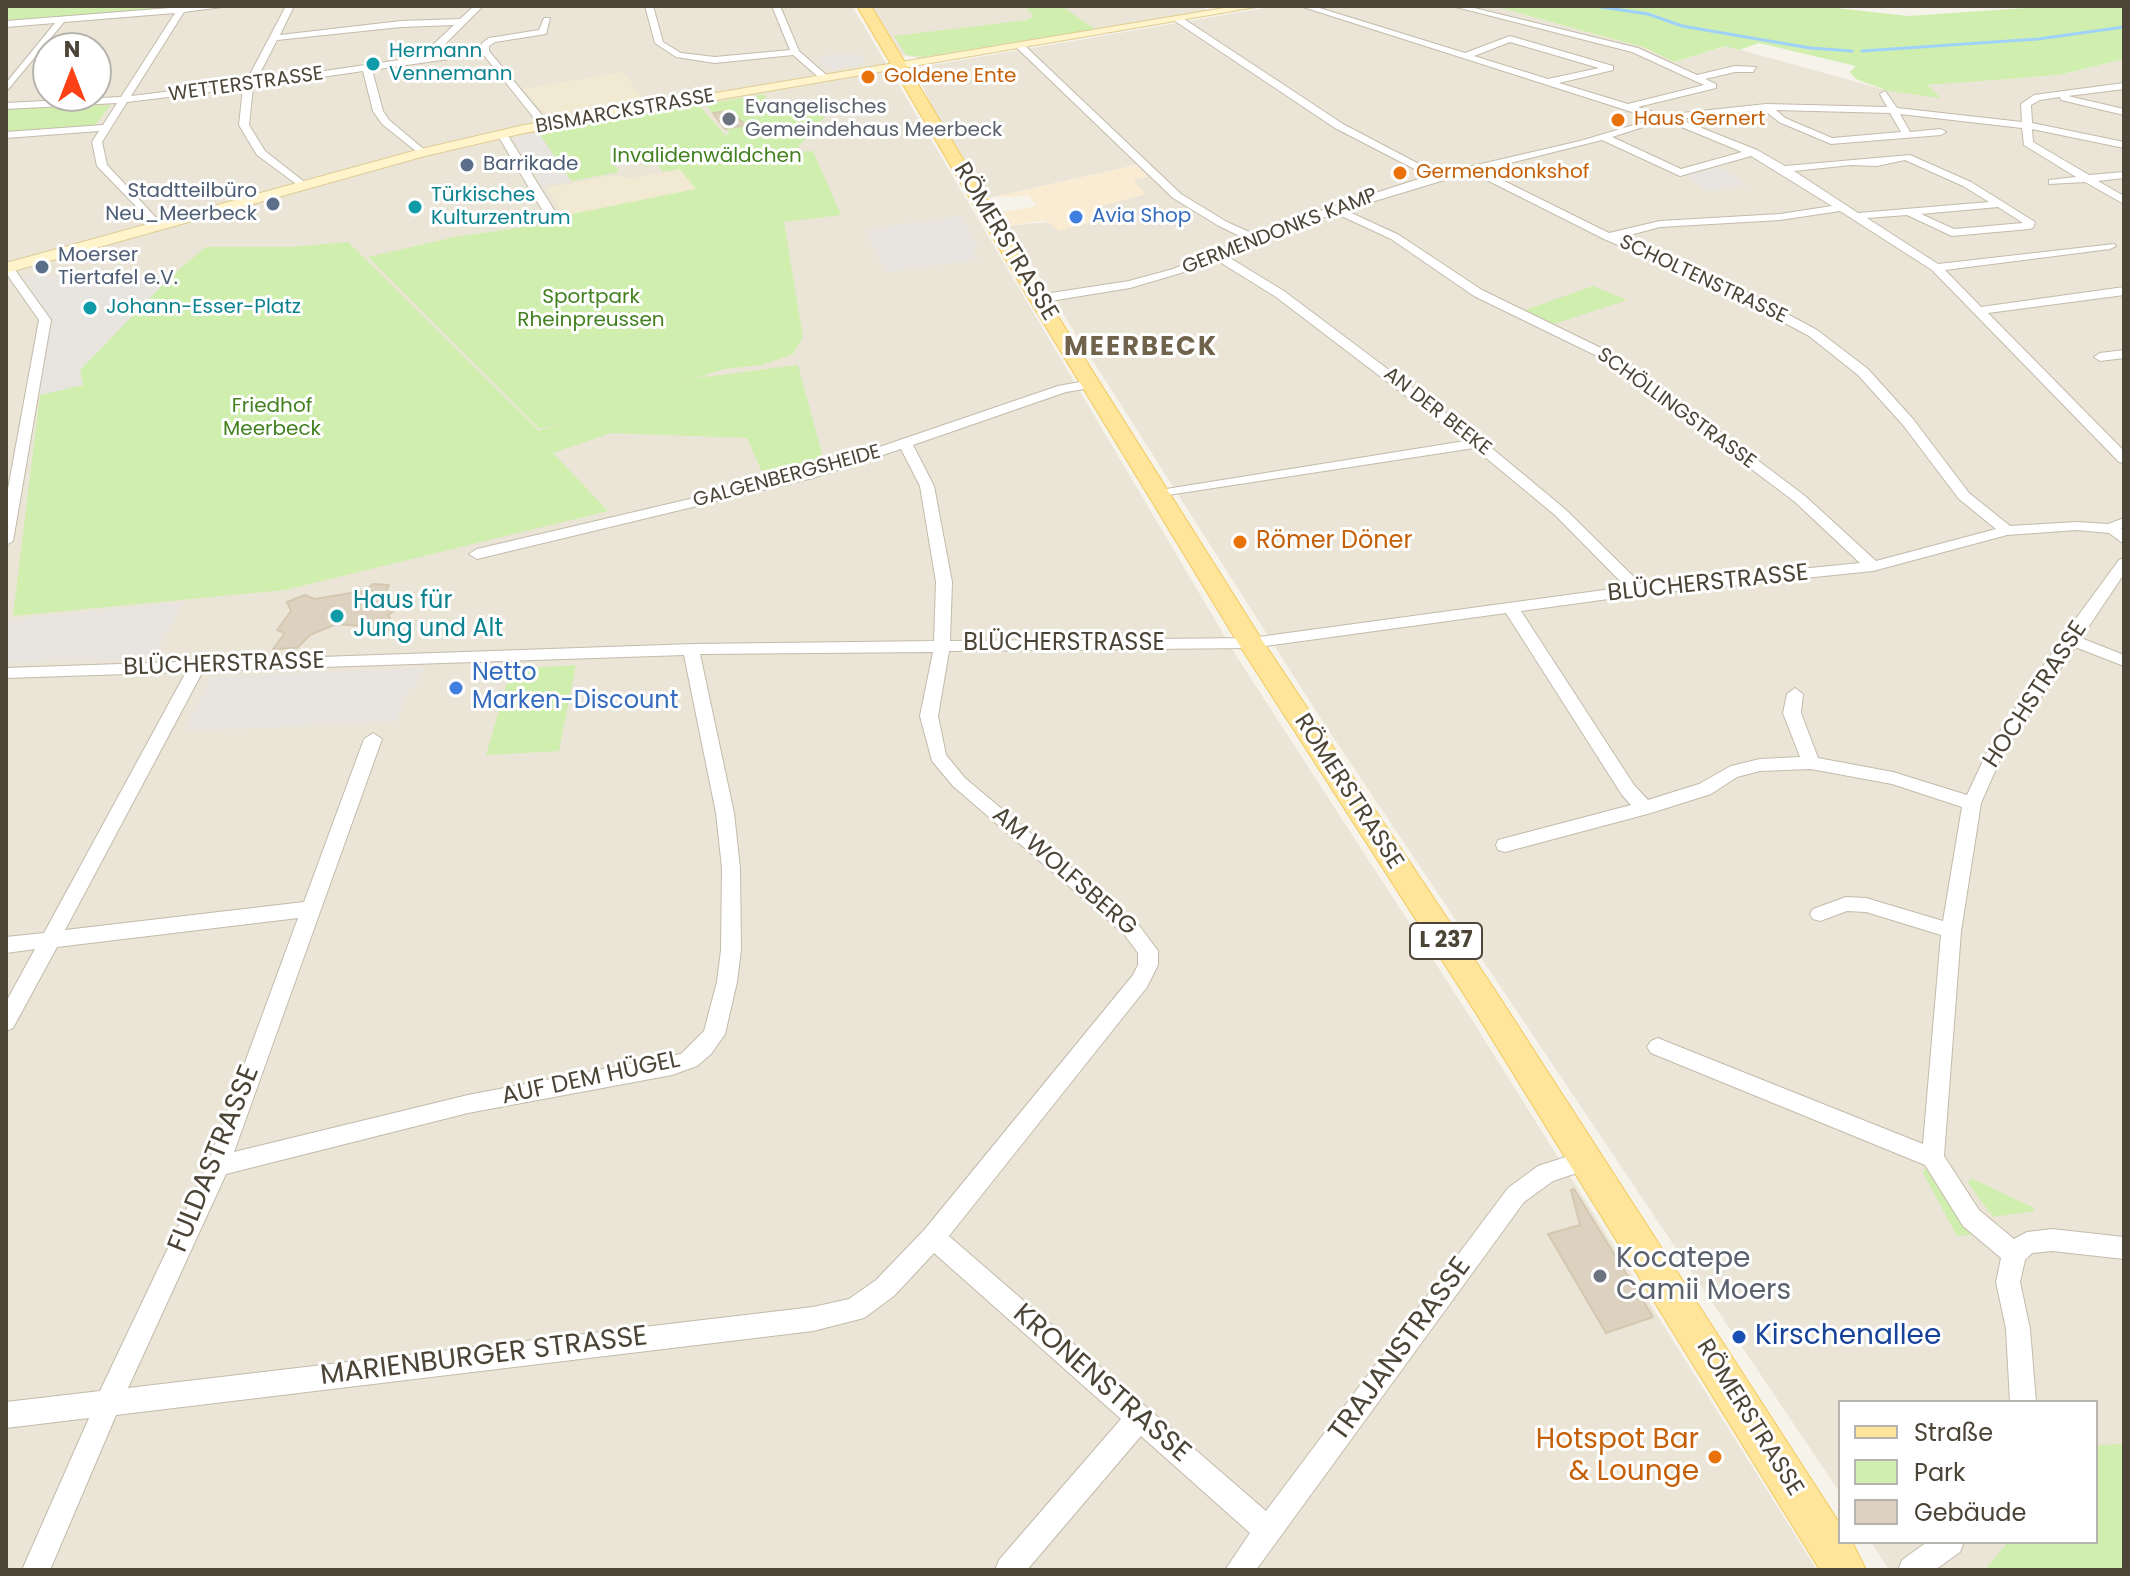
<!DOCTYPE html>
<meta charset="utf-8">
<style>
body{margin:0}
#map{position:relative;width:2130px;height:1576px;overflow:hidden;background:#f6f3ea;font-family:Poppins,sans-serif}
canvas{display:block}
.frame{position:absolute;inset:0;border:8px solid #4c4436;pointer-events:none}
.legend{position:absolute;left:1838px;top:1400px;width:260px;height:144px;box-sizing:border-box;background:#fff;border:2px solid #b7b4af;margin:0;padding:10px 14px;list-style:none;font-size:24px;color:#4c4436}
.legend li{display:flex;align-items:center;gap:16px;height:40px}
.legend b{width:40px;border:2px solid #b7b4af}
.north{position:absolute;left:32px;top:32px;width:80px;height:80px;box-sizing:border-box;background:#fff;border:2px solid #b7b4af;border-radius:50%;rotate:0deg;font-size:22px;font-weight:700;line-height:32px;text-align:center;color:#4c4436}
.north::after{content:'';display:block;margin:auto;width:28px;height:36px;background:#ff4118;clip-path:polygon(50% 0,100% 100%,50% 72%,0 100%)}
</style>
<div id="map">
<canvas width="2130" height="1576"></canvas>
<div class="frame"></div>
<ul class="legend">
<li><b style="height:10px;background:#ffe59a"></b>Straße</li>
<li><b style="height:22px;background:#d0efae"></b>Park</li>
<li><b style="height:22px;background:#ddd2c0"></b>Gebäude</li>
</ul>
<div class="north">N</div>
</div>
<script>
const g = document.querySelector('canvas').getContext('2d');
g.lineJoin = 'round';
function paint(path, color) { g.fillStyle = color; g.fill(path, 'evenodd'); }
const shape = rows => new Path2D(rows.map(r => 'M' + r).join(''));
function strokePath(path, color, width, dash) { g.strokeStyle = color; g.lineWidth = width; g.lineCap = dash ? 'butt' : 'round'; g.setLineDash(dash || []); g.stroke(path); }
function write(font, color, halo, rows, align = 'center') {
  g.font = font + ' Poppins,sans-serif'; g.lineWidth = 6; g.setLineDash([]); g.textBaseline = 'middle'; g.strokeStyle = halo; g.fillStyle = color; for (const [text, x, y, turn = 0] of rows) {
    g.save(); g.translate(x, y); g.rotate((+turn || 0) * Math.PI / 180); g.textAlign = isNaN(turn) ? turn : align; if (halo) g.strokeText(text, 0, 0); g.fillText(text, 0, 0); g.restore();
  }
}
paint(shape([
 [205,6,852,6,1237,657,1465,1009,1817,1570,6,1570,6,22],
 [48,48,96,48,96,96,48,96],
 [872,6,1199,6,1208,11,923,59,902,55],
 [1277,6,1493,6,1646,48,1674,62,1727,46,1889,91,1951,82,2059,75,2124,59,2124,1570,1889,1570,1871,1542,2096,1542,2096,1402,1840,1402,1840,1493,1323,722,1007,226,1110,216,1097,207,1145,194,1132,180,1147,177,1136,165,989,198,933,109,917,74,926,66,938,64]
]), '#ebe5d7');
paint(shape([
 [1136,165,1148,177,1133,180,1146,194,1098,207,1111,217,1059,231,1045,220,1011,226,1003,212,1036,206,1029,196,994,197]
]), '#faebd3');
paint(shape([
 [623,72,646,103,549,118,522,89],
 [680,169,697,190,563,216,547,188,613,175,632,178]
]), '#f1e9d2');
paint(shape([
 [28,6,205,6,6,22,6,8],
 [1036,6,1061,6,1095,29,923,57,906,55,894,36,1027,20,1034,16,1025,7],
 [1493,6,1818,6,1908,16,2055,6,2124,6,2124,59,2059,75,1927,85,1941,98,1888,91,1856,79,1850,72,1856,66,1759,43,1739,50,1726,46,1674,62,1646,48],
 [764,94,773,108,834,100,832,108,794,152,813,151,841,215,784,222,803,337,793,354,762,365,724,369,627,400,697,378,798,365,823,457,763,474,747,438,611,433,553,453,608,511,285,590,13,616,40,395,82,385,80,370,171,276,206,247,291,247,348,242,539,431,566,421,540,429,368,257,455,237,545,224,543,220,696,189,680,169,663,172,657,164,644,166,634,153,610,158,619,172,571,181,539,133,699,105,725,135,730,134,705,104],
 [111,105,95,125,6,133,6,109],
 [1593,286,1627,300,1554,324,1525,310],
 [576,665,559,751,486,755,511,669],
 [1925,1167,1948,1203,1973,1235,1957,1236,1923,1173],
 [1971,1178,2032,1207,2035,1211,1993,1217,1968,1183],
 [2124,1444,2124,1570,1985,1570,2008,1542,2096,1542,2096,1445]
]), '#d0efae');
paint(shape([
 [846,53,862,55,865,60,857,65,832,69,819,66,819,59,811,58],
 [539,133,540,136,571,181,542,186,512,138],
 [1721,167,1748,186,1706,191,1685,175],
 [961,216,979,247,972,249,978,260,886,272,865,229],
 [24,276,171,276,80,370,83,385,40,395,49,320],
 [184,602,153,658,6,663,7,620],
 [424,668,417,684,409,689,396,722,183,731,211,677]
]), '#e8e5e1');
strokePath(shape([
 [1594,6,1648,14,1682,26,1810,48,1852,51],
 [1862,51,2038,39,2124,27]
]), '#a0d2f9', 3);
const building = shape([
 [729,111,746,125,725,129,713,113,729,111],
 [373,584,389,585,382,600,398,608,388,615,396,628,373,635,361,626,336,624,310,635,297,648,273,649,285,633,277,630,291,611,287,602,305,595,314,599,364,591,373,584],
 [1574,1189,1653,1317,1606,1333,1548,1234,1580,1225,1571,1190,1574,1189]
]);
paint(building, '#ddd2c0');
strokePath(building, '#d5c8b0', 2);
const minor = shape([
 [195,6,230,6,184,12,131,96,246,82,286,6,294,6,280,35,401,21,460,19,474,6,483,6,433,56,481,49,482,43,489,38,539,30,544,18,550,18,546,34,495,42,489,46,489,51,551,126,542,128,483,54,372,70,383,111,389,120,426,151,427,153,422,156,382,124,373,111,363,71,253,87,249,125,265,151,307,184,307,188,303,189,257,155,239,125,243,88,127,102,102,142,107,165,162,224,164,226,158,229,97,166,92,142,99,131,6,138,6,132,103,125,117,103,6,109,6,103,121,97,175,13,64,22,6,92,6,83,55,23,6,27,6,21,195,6],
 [454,25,420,57,256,81,277,40,401,27,454,25],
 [645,6,653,6,663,42,681,53,715,57,790,50,772,6,780,6,799,51,831,79,823,81,793,55,715,63,676,57,655,43,645,6],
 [1300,6,1313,6,1465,53,1510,36,1613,66,1613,70,1559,83,1628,104,1704,85,1632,52,1452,6,1466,6,1638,48,1697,75,1735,66,1756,67,1753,72,1735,72,1705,79,1716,84,1716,88,1638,107,1662,115,1665,120,1612,137,1681,169,1742,152,1672,123,1668,117,1673,114,1766,104,1887,107,1880,94,1885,91,1897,108,2022,122,2021,104,2034,95,2124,83,2124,89,2068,96,2124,109,2124,115,2061,100,2060,97,2040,100,2031,105,2032,123,2124,142,2124,148,2032,129,2033,142,2089,175,2124,172,2124,178,2098,181,2124,196,2124,204,2085,182,2049,184,2049,180,2076,177,2024,145,2022,128,1900,114,1910,132,1941,129,1946,132,1941,135,1831,144,1779,122,1764,110,1679,119,1757,150,1785,166,1910,155,1971,182,2035,222,2033,228,2029,229,1952,236,1907,215,1867,218,1938,264,2114,244,2116,246,2110,249,1945,270,1981,307,2124,287,2124,295,1988,313,2124,451,2124,463,2119,462,1932,270,1840,211,1780,220,1660,227,1619,238,1741,289,1817,330,1868,369,1913,419,1969,493,2010,526,2077,522,2108,524,2124,518,2124,526,2121,528,2124,532,2124,544,2109,533,2077,530,2007,535,1873,571,1638,595,1521,611,1634,785,1648,800,1699,784,1731,766,1760,759,1800,757,1783,713,1787,694,1795,688,1803,694,1801,713,1818,758,1893,772,1967,795,1989,748,2064,635,2119,560,2124,558,2124,574,2081,638,2124,655,2124,666,2075,647,2003,753,1981,803,1961,931,1944,1156,1979,1210,2014,1239,2027,1232,2052,1229,2124,1237,2124,1259,2052,1251,2032,1253,2025,1260,2020,1282,2030,1329,2036,1402,2010,1402,2006,1329,1996,1282,2001,1258,1963,1226,1925,1165,1651,1053,1647,1047,1651,1041,1658,1038,1665,1041,1923,1144,1941,935,1866,912,1847,911,1820,921,1813,919,1810,914,1813,909,1846,897,1866,898,1943,921,1962,807,1892,784,1811,769,1760,771,1737,777,1711,794,1651,813,1505,852,1498,850,1496,845,1498,840,1631,805,1622,795,1506,613,1251,648,949,651,938,716,946,755,965,778,1138,924,1158,951,1158,965,1147,987,949,1236,1266,1511,1508,1188,1538,1166,1587,1150,1595,1153,1598,1160,1595,1167,1553,1181,1524,1202,1256,1570,1225,1570,1250,1533,1141,1436,1027,1570,995,1570,999,1560,1121,1419,934,1253,894,1296,864,1318,813,1331,116,1415,50,1570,22,1570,89,1418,6,1428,6,1402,100,1391,207,1166,298,918,57,947,13,1028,6,1031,6,1002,35,949,6,953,6,937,44,933,186,672,6,678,6,668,693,644,934,641,936,582,920,486,901,449,813,478,477,559,469,554,477,549,809,471,1058,386,1091,380,1096,381,1096,387,1066,392,913,445,934,486,952,582,950,641,1251,638,1626,587,1555,515,1474,448,1155,497,1153,494,1160,490,1465,441,1276,297,1215,259,1181,273,1130,288,1038,303,1032,299,1038,295,1129,281,1173,269,1246,239,1219,226,1173,198,1017,48,1017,44,1023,44,1181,194,1227,222,1256,235,1295,219,1428,176,1335,128,1175,21,1175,17,1181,17,1343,124,1438,174,1580,141,1654,119,1300,6],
 [1510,42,1599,68,1548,79,1474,56,1510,42],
 [1776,110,1890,113,1901,132,1832,138,1785,118,1776,110],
 [1602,140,1680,176,1751,156,1832,206,1780,214,1660,221,1609,233,1482,170,1602,140],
 [1905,160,1963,186,1989,202,1858,213,1794,171,1851,165,1877,166,1905,160],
 [1471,172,1604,239,1733,295,1809,336,1858,375,1903,425,1959,499,1996,529,1876,561,1805,496,1678,400,1603,349,1482,290,1399,235,1345,210,1471,172],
 [1998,207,2023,223,1954,229,1921,214,1998,207],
 [1335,213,1391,239,1474,296,1595,355,1668,406,1795,502,1860,563,1642,585,1565,509,1482,440,1284,291,1225,255,1335,213],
 [933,652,920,716,932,761,953,786,1124,934,1138,953,1138,965,1133,975,925,1229,876,1280,849,1299,813,1307,128,1388,226,1174,468,1113,672,1075,697,1066,711,1054,725,1034,737,982,741,950,740,868,734,813,700,654,933,652],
 [684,655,716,813,722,868,721,950,717,982,704,1031,681,1054,468,1095,234,1152,382,739,373,733,364,739,304,902,65,930,203,671,684,655],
 [498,132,507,134,559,218,557,220,547,218,497,134,498,132],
 [6,262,10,263,51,320,13,541,6,545,6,500,39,320,6,273,6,262],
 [2124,350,2124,358,2100,361,2094,357,2100,353,2124,350],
 [1927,1542,1964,1542,1960,1552,1935,1570,1898,1570,1902,1560,1927,1542]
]);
const secondary = shape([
 [1236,6,1262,6,524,133,425,156,6,273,6,263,417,150,524,125,1236,6]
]);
const primary = shape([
 [857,6,871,6,1047,299,1262,640,1498,995,1840,1524,1840,1542,1852,1542,1866,1570,1820,1570,1476,1013,1238,643,1029,299,857,6]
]);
strokePath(minor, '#c3bbab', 2);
strokePath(secondary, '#dfcd96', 2);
strokePath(primary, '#f2c95c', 2);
paint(minor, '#fff');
paint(secondary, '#fff4cb');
paint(primary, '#ffe59a');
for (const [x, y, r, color] of [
 [373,64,8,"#0f9aa8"],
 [868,77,8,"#e8710a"],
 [729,119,8,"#6b7280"],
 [1618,120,8,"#e8710a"],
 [467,165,8,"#5c6f8a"],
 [1400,173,8,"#e8710a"],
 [273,204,8,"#5c6f8a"],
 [415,207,8,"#0f9aa8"],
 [1076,217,8,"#3f7fe0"],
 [42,267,8,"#5c6f8a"],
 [90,308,8,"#0f9aa8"],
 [1240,542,8,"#e8710a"],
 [337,616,8,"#0f9aa8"],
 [456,688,8,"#3f7fe0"],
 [1600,1276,8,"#6b7280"],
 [1739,1337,8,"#1a4fb4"],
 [1715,1457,8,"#e8710a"]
]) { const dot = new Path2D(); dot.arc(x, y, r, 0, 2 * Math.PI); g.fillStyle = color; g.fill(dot); strokePath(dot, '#fff', 3); }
write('20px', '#0d838f', '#fff', [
 ["Hermann",389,52],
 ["Vennemann",389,75],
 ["Türkisches",431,196],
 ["Kulturzentrum",431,219],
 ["Johann-Esser-Platz",106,308]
], 'left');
write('20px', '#c56008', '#fff', [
 ["Goldene Ente",884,77],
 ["Haus Gernert",1634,120],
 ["Germendonkshof",1416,173]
], 'left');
write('20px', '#4c4436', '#fff', [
 ["WETTERSTRASSE",246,85,-8],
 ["BISMARCKSTRASSE",625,112,-10],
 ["GERMENDONKS KAMP",1280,232,-21],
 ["SCHOLTENSTRASSE",1703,280,25],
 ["SCHÖLLINGSTRASSE",1676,409,36],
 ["AN DER BEEKE",1437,412,38],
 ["GALGENBERGSHEIDE",787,477,-15]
]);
write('20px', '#5b616d', '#fff', [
 ["Evangelisches",745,108],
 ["Gemeindehaus Meerbeck",745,131]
], 'left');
write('20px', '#428020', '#fff', [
 ["Invalidenwäldchen",707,157],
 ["Sportpark",591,298],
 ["Rheinpreussen",591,321],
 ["Friedhof",272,407],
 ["Meerbeck",272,430]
]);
write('20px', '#4e5e75', '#fff', [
 ["Barrikade",483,165],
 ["Stadtteilbüro",257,192,"right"],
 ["Neu_Meerbeck",257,215,"right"],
 ["Moerser",58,256],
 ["Tiertafel e.V.",58,279]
], 'left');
write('20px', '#366cbe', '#fff', [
 ["Avia Shop",1092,217]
], 'left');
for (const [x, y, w] of [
 [1446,941,72]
]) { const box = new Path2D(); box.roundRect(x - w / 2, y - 18, w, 36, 6); g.fillStyle = '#fff'; g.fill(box); strokePath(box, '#4c4436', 2); }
write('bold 22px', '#4c4436', null, [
 ["L 237",1446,941]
]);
write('24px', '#4c4436', '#fff', [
 ["RÖMERSTRASSE",1005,242,59],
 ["BLÜCHERSTRASSE",1708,584,-6],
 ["BLÜCHERSTRASSE",1064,644],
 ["BLÜCHERSTRASSE",224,665,-2],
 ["HOCHSTRASSE",2036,695,-57],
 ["RÖMERSTRASSE",1348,792,57],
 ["AM WOLFSBERG",1064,872,41],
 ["AUF DEM HÜGEL",591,1079,-12],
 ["RÖMERSTRASSE",1749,1418,58]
]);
write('24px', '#c56008', '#fff', [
 ["Römer Döner",1256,542]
], 'left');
write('24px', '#0d838f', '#fff', [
 ["Haus für",353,602],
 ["Jung und Alt",353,630]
], 'left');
write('24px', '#366cbe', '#fff', [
 ["Netto",472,674],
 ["Marken-Discount",472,702]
], 'left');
g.letterSpacing = '2px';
write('bold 26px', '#70634c', '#fff', [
 ["MEERBECK",1141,348]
]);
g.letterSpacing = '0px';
write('28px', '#4c4436', '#fff', [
 ["FULDASTRASSE",215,1159,-68],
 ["TRAJANSTRASSE",1401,1350,-54],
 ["MARIENBURGER STRASSE",484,1357,-7],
 ["KRONENSTRASSE",1101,1384,41]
]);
write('28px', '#5b616d', '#fff', [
 ["Kocatepe",1616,1260],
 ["Camii Moers",1616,1292]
], 'left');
write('28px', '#164399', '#fff', [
 ["Kirschenallee",1755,1337]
], 'left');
write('28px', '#c56008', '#fff', [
 ["Hotspot Bar",1699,1441],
 ["& Lounge",1699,1473]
], 'right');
</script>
